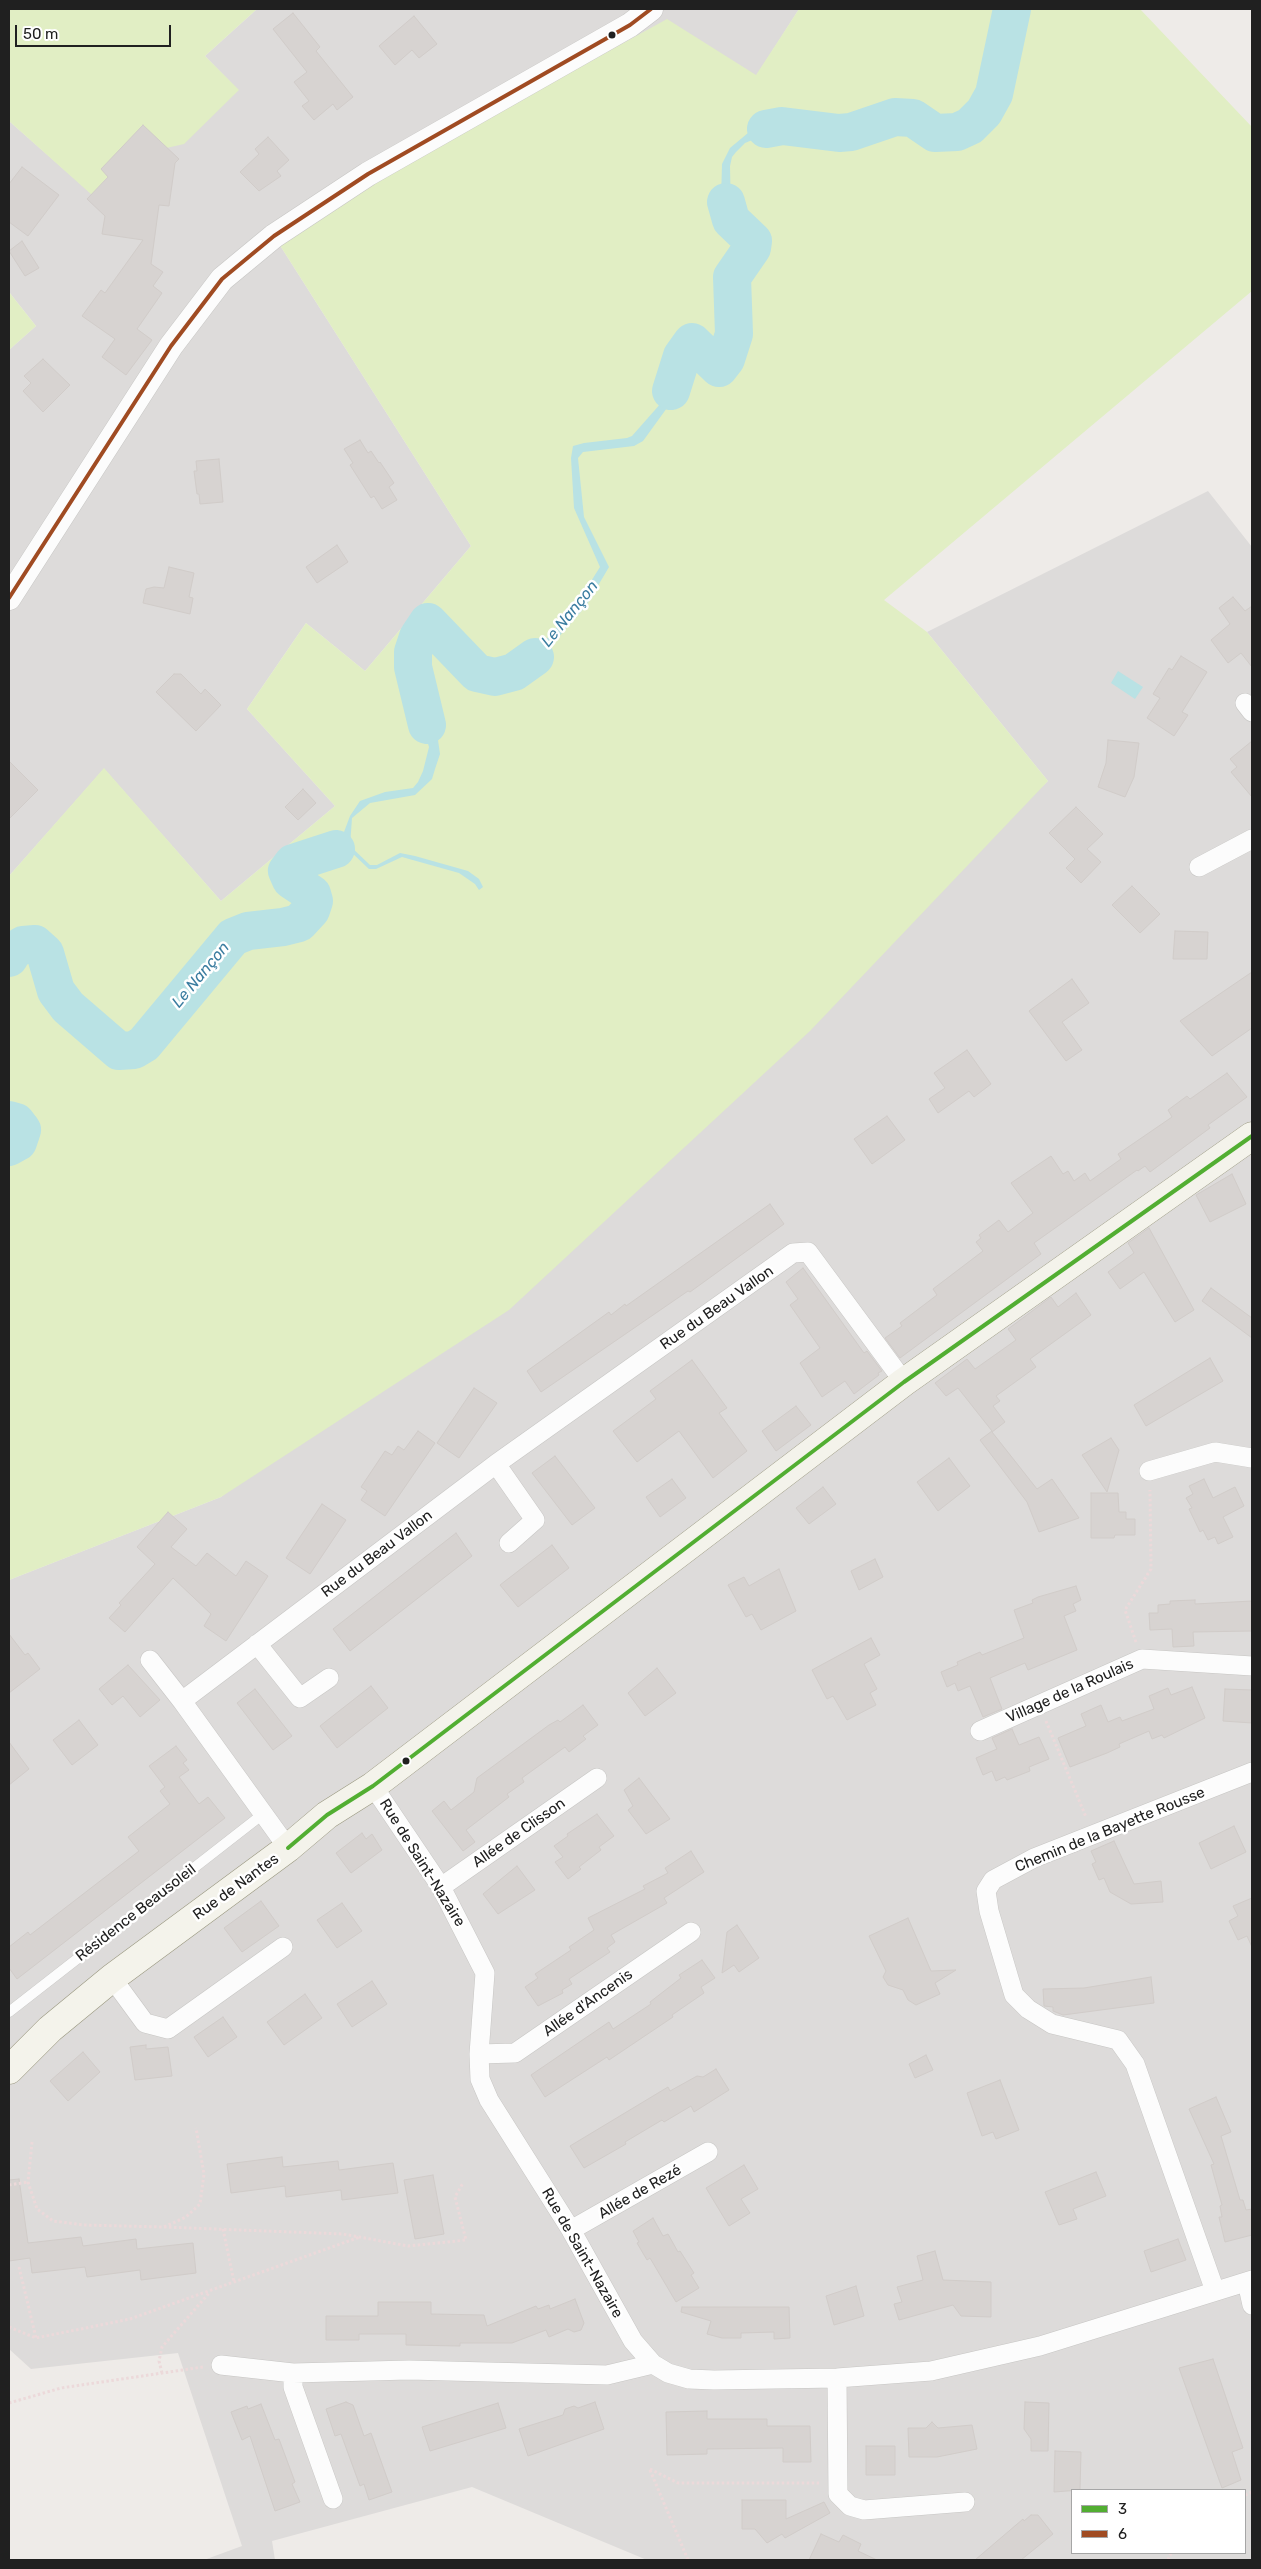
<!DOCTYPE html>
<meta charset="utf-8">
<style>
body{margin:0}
#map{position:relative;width:1261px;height:2569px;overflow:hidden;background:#eeebe8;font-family:Rubik,sans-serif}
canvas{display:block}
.frame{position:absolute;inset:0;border:10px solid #202020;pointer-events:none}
.legend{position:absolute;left:1071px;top:2489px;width:175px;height:65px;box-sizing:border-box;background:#fff;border:1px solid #a6a6a6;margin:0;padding:6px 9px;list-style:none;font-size:15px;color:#202020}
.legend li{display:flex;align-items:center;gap:10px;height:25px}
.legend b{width:25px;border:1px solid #a6a6a6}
.scale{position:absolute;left:15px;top:25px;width:156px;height:22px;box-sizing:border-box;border:2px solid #202020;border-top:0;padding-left:6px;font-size:15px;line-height:18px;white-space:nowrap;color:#202020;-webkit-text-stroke:4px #fff;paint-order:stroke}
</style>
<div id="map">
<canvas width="1261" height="2569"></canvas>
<div class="frame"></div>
<ul class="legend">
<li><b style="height:6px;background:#52ae32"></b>3</li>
<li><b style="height:6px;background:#a04b22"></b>6</li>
</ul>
<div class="scale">50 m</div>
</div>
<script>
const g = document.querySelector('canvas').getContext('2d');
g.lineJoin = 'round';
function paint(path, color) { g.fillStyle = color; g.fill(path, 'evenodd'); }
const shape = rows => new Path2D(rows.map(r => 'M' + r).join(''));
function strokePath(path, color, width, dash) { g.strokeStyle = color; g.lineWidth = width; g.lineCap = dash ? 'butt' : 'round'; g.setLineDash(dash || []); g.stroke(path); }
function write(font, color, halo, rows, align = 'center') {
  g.font = font + ' Rubik,sans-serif'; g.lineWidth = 5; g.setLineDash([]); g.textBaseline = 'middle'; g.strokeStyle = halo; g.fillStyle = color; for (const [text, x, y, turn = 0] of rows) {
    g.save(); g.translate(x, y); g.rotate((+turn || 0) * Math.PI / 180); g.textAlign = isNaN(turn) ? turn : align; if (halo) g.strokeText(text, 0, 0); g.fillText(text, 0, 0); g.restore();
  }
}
paint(shape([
 [257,9,799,9,757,75,274,236,471,546,365,671,306,623,247,709,335,806,221,901,104,769,9,876,9,350,36,326,9,292,9,121,92,194,238,90,205,56],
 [1208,491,1252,547,1252,2560,647,2560,472,2487,272,2541,275,2560,204,2560,242,2546,178,2353,31,2369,9,2349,9,1580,221,1497,1048,781,927,632],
 [1072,2490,1245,2490,1245,2553,1072,2553]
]), '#dddbda');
paint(shape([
 [9,9,257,9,205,56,239,90,184,144,127,157,92,195,9,121],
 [799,9,1140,9,1252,127,1252,291,884,600,927,632,1048,781,810,1031,509,1310,221,1497,9,1580,9,876,104,768,221,901,335,806,247,709,306,623,365,671,471,546,274,236,667,19,756,75],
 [9,292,36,326,9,350]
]), '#e1eec4');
paint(shape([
 [1006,9,1019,9,1011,22,994,98,979,126,970,136,925,141,903,123,897,123,853,140,835,144,808,137,762,136,745,143,736,152,732,157,730,166,731,218,756,236,730,283,739,316,725,374,720,382,683,357,672,401,643,441,634,446,583,452,578,458,584,517,609,567,586,606,533,666,514,681,495,689,484,690,467,683,427,637,419,648,410,664,436,726,440,754,435,769,432,779,415,795,370,803,352,818,350,846,370,865,377,865,400,853,415,856,468,871,479,879,483,887,479,890,475,884,459,873,402,857,376,869,369,869,348,849,289,868,290,876,311,882,318,890,320,894,316,915,280,936,230,940,143,1053,134,1059,112,1061,53,1010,43,1000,33,955,25,950,9,959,9,950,22,943,37,944,48,983,56,999,112,1052,129,1050,143,1041,227,936,243,930,280,927,303,914,307,907,308,890,283,880,282,862,334,848,341,840,350,816,360,801,385,792,413,788,418,782,423,771,429,747,405,665,409,645,423,620,476,675,505,675,518,667,543,643,576,605,600,567,574,508,571,458,573,446,584,443,627,438,632,436,662,402,680,350,686,340,714,369,725,345,728,328,730,309,725,278,750,240,724,218,721,200,722,164,730,148,754,128,767,123,813,129,825,134,839,133,901,114,933,134,966,126,976,114,989,91],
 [1118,671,1143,687,1135,699,1111,683],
 [9,1106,27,1111,36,1117,40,1128,38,1141,34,1146,9,1157,9,1145,15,1141,18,1123,9,1120]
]), '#b9e2e4');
strokePath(shape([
 [766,129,782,126,839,133,851,132,895,117,913,118,935,133,957,132,970,126,984,112,994,94,1012,9],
 [671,391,682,356,692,342,719,368,726,359,734,334,732,277,752,248,753,241,731,220,726,202],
 [427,725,413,667,413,652,418,637,428,622,477,673,495,677,514,672,535,657],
 [9,958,13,951,23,945,35,944,45,953,56,991,68,1007,119,1051,134,1050,144,1044,233,937,248,931,283,927,299,923,311,910,314,901,312,894,291,880,287,871,293,863,336,849],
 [9,1120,16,1122,22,1130,18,1142,9,1147]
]), '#b9e2e4', 38);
const building = shape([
 [293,13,320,47,316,51,353,97,337,110,333,104,314,120,302,106,309,101,294,82,307,72,273,29,293,13],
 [414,16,437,44,419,58,412,50,395,65,379,46,414,16],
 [143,125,179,159,175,163,169,206,159,205,151,264,163,272,153,286,162,293,137,329,152,340,126,375,102,357,115,339,82,316,101,290,105,293,143,240,102,234,105,216,87,199,108,177,101,169,143,125],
 [268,137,289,160,277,171,281,176,259,191,240,172,259,154,255,149,268,137],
 [22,167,59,195,28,236,9,222,9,184,22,167],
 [22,241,39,268,25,276,9,251,22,241],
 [43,359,70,385,43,412,23,391,31,383,24,376,43,359],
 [360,440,368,453,371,451,379,463,380,462,394,483,389,487,397,500,382,509,374,496,371,498,350,465,353,463,344,449,360,440],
 [219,459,223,502,200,504,199,494,197,494,194,471,197,471,196,461,219,459],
 [337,545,348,562,317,583,306,567,337,545],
 [169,567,194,573,189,597,193,598,190,614,143,603,146,589,154,587,164,588,169,567],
 [1233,597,1245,611,1252,606,1252,667,1241,653,1228,663,1211,640,1230,624,1219,608,1233,597],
 [1181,656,1207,672,1182,712,1188,715,1174,736,1147,718,1160,698,1153,694,1169,668,1172,670,1181,656],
 [174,674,181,674,201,694,205,689,221,705,196,731,156,692,174,674],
 [1108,740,1139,743,1134,777,1125,797,1098,787,1106,763,1108,740],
 [1252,741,1252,797,1231,772,1237,767,1230,759,1252,741],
 [9,761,38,790,9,819,9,761],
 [303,789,316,803,298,820,285,807,303,789],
 [1076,807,1103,834,1087,849,1101,862,1081,883,1066,868,1075,859,1049,833,1076,807],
 [1132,886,1160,914,1140,933,1112,905,1132,886],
 [1175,931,1208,932,1207,959,1173,959,1175,931],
 [1252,972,1252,1028,1212,1056,1180,1021,1252,972],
 [1072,979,1089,1003,1062,1022,1082,1050,1066,1061,1029,1011,1072,979],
 [967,1050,991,1084,974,1097,969,1091,938,1113,929,1099,945,1088,934,1073,967,1050],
 [1227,1073,1247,1097,1208,1125,1210,1128,1150,1172,1145,1166,1138,1171,1137,1170,1034,1243,1041,1254,900,1358,885,1338,902,1326,900,1323,937,1295,933,1289,983,1251,976,1242,981,1238,979,1235,999,1220,1008,1232,1033,1213,1011,1183,1051,1156,1063,1174,1068,1171,1074,1181,1085,1173,1090,1181,1121,1159,1118,1154,1172,1117,1168,1110,1187,1096,1190,1099,1227,1073],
 [887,1116,905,1140,872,1164,854,1139,887,1116],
 [1232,1174,1246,1204,1210,1222,1196,1195,1232,1174],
 [770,1204,784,1224,690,1292,688,1291,541,1392,527,1371,609,1312,611,1315,625,1304,626,1306,770,1204],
 [1149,1228,1194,1310,1175,1322,1144,1272,1120,1289,1108,1272,1134,1253,1128,1243,1149,1228],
 [803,1268,864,1353,867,1351,882,1371,878,1373,879,1375,854,1394,845,1381,822,1397,800,1363,820,1348,790,1305,798,1299,786,1282,803,1268],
 [1211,1288,1252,1318,1252,1338,1202,1301,1211,1288],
 [1076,1293,1091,1315,1030,1359,1036,1367,996,1396,1000,1401,993,1406,1005,1422,992,1432,1037,1489,1052,1479,1079,1518,1039,1532,1027,1502,980,1440,992,1431,958,1388,946,1396,935,1383,967,1359,975,1369,1016,1340,1008,1329,1051,1297,1058,1307,1076,1293],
 [1210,1358,1223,1381,1146,1426,1134,1405,1210,1358],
 [692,1360,727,1408,719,1413,747,1451,713,1478,679,1431,637,1462,613,1431,656,1399,650,1391,692,1360],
 [474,1388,497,1403,459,1458,437,1443,474,1388],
 [796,1406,811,1425,776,1451,762,1431,796,1406],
 [418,1431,435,1443,385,1516,361,1500,367,1491,361,1487,385,1451,392,1455,398,1446,404,1450,418,1431],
 [1111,1438,1119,1450,1107,1492,1082,1455,1111,1438],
 [555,1456,595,1508,572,1525,532,1473,555,1456],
 [949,1458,970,1486,938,1511,917,1482,949,1458],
 [672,1479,686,1498,660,1517,646,1497,672,1479],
 [1204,1479,1213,1498,1235,1487,1244,1506,1223,1517,1233,1537,1218,1544,1215,1537,1208,1540,1203,1530,1200,1532,1189,1509,1192,1508,1186,1498,1193,1494,1189,1486,1204,1479],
 [823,1487,836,1504,809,1524,796,1508,823,1487],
 [1091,1493,1118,1493,1119,1512,1126,1512,1126,1519,1135,1519,1135,1535,1115,1535,1114,1538,1091,1538,1091,1493],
 [322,1504,346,1520,310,1574,286,1558,322,1504],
 [168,1512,187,1529,171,1547,196,1566,207,1553,236,1576,246,1561,268,1576,226,1641,204,1626,211,1614,173,1578,125,1632,109,1618,121,1605,119,1603,155,1564,137,1547,168,1512],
 [456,1533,472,1556,350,1651,333,1629,456,1533],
 [552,1545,569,1568,518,1607,500,1585,552,1545],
 [875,1559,883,1577,859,1590,851,1571,875,1559],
 [779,1569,796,1611,761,1630,752,1614,746,1617,728,1585,744,1577,749,1586,779,1569],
 [1076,1586,1081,1600,1073,1604,1076,1611,1064,1616,1077,1650,1028,1670,1025,1663,990,1678,1002,1709,983,1717,970,1686,958,1691,955,1683,947,1687,941,1672,958,1665,957,1662,980,1652,982,1655,1024,1638,1014,1610,1033,1603,1032,1600,1038,1597,1076,1586],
 [1195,1600,1195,1604,1252,1601,1252,1631,1193,1632,1194,1646,1173,1647,1172,1629,1150,1630,1149,1613,1158,1613,1158,1605,1170,1604,1170,1601,1195,1600],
 [9,1634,25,1655,28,1653,40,1669,9,1693,9,1634],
 [871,1638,880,1655,864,1664,877,1689,870,1693,876,1705,847,1720,833,1696,827,1699,812,1670,871,1638],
 [128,1665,160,1700,140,1717,123,1696,112,1705,99,1689,128,1665],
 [657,1668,676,1693,645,1716,628,1693,657,1668],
 [371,1686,388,1708,337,1748,320,1726,371,1686],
 [1192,1687,1205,1718,1164,1738,1162,1735,1152,1739,1149,1731,1119,1744,1120,1747,1107,1753,1070,1767,1058,1738,1086,1726,1081,1714,1101,1705,1108,1722,1120,1717,1122,1721,1154,1709,1149,1696,1168,1688,1171,1695,1192,1687],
 [255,1689,292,1736,273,1750,237,1703,255,1689],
 [1225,1689,1252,1690,1252,1723,1223,1721,1225,1689],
 [583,1705,598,1725,583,1736,586,1739,569,1752,565,1747,522,1778,524,1782,507,1794,509,1797,466,1830,475,1842,463,1851,432,1811,444,1801,451,1810,474,1792,477,1778,549,1725,558,1720,560,1722,583,1705],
 [79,1720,98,1745,72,1765,53,1740,79,1720],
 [1012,1729,1019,1745,1039,1737,1049,1759,1029,1767,1030,1771,1007,1780,1005,1777,996,1781,992,1771,983,1775,976,1758,997,1749,992,1738,1012,1729],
 [9,1742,29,1769,9,1785,9,1742],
 [176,1746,187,1760,183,1763,189,1770,179,1777,199,1804,208,1797,225,1818,17,1979,9,1968,9,1947,28,1932,30,1935,139,1851,128,1837,170,1804,160,1791,165,1787,149,1766,176,1746],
 [639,1778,670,1819,646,1834,628,1810,633,1806,624,1790,639,1778],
 [597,1814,614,1836,599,1847,601,1850,579,1867,581,1869,568,1879,555,1862,563,1857,554,1846,568,1836,567,1834,597,1814],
 [1234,1826,1246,1852,1211,1869,1199,1843,1234,1826],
 [362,1833,366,1839,372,1834,382,1850,351,1873,336,1853,362,1833],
 [1114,1841,1134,1884,1161,1881,1163,1902,1131,1904,1110,1892,1104,1878,1099,1880,1092,1864,1096,1862,1091,1851,1114,1841],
 [691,1851,704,1872,664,1898,667,1903,611,1935,615,1942,607,1948,610,1952,569,1979,572,1984,562,1990,563,1993,538,2006,525,1987,538,1978,535,1974,571,1950,569,1947,594,1930,588,1918,645,1889,643,1886,668,1873,665,1868,691,1851],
 [517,1866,535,1890,498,1914,483,1894,517,1866],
 [1252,1898,1252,1947,1247,1936,1238,1940,1229,1921,1238,1916,1233,1906,1252,1898],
 [261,1901,279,1926,242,1952,224,1928,261,1901],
 [342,1903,362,1931,337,1948,317,1920,342,1903],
 [908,1918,931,1971,956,1970,935,1983,940,1994,916,2005,908,2000,903,1990,888,1985,883,1977,886,1971,869,1936,908,1918],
 [737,1925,759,1958,739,1972,734,1965,722,1973,727,1932,737,1925],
 [702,1960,715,1978,701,1987,704,1993,672,2015,673,2017,609,2060,607,2057,545,2097,531,2075,609,2022,613,2029,651,2004,650,2002,681,1978,679,1975,702,1960],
 [1151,1977,1154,2003,1063,2015,1053,2011,1053,2007,1044,2006,1043,1989,1084,1988,1151,1977],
 [372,1981,387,2004,352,2027,337,2004,372,1981],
 [305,1994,322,2018,284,2045,267,2022,305,1994],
 [223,2017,237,2037,208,2057,194,2037,223,2017],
 [146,2045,146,2049,168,2047,172,2076,135,2080,130,2047,146,2045],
 [83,2052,100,2072,68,2101,50,2081,83,2052],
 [926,2055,933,2070,915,2078,909,2064,926,2055],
 [716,2069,729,2090,694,2112,691,2106,664,2122,662,2120,625,2142,626,2144,584,2168,570,2146,668,2087,670,2091,697,2076,703,2077,716,2069],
 [1000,2080,1019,2130,996,2139,993,2132,982,2136,967,2093,1000,2080],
 [1216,2097,1231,2132,1221,2136,1240,2200,1243,2200,1246,2210,1252,2209,1252,2235,1225,2242,1219,2217,1222,2217,1220,2206,1222,2205,1211,2165,1214,2164,1189,2109,1216,2097],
 [282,2157,283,2167,338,2161,339,2170,393,2163,398,2193,342,2200,341,2190,286,2197,285,2186,231,2193,227,2164,282,2157],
 [744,2165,758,2189,741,2199,750,2213,729,2226,706,2188,744,2165],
 [1096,2172,1106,2196,1073,2209,1077,2219,1059,2225,1045,2192,1096,2172],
 [433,2175,444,2234,415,2239,404,2180,433,2175],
 [19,2179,28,2243,81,2237,83,2246,136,2239,137,2249,193,2243,196,2273,141,2280,140,2270,87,2277,85,2267,32,2273,30,2258,9,2261,9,2180,19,2179],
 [653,2218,663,2236,668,2234,678,2252,680,2251,694,2273,691,2275,699,2288,676,2302,650,2258,647,2260,637,2243,639,2242,633,2231,653,2218],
 [1178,2239,1186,2260,1151,2272,1144,2251,1178,2239],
 [935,2251,943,2280,991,2282,991,2317,961,2316,953,2305,899,2320,894,2304,902,2302,897,2287,923,2280,917,2256,935,2251],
 [856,2286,864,2316,834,2325,826,2296,856,2286],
 [575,2299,584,2323,581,2330,574,2332,568,2329,549,2337,546,2330,512,2343,460,2343,460,2346,406,2345,406,2334,359,2334,359,2340,326,2340,326,2316,378,2316,378,2302,431,2302,431,2314,484,2315,487,2326,536,2306,538,2309,549,2305,550,2309,575,2299],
 [682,2307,789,2307,790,2338,774,2339,774,2332,741,2333,741,2338,722,2338,707,2334,711,2321,681,2312,682,2307],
 [1213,2359,1243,2448,1232,2452,1241,2480,1222,2488,1179,2368,1213,2359],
 [346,2402,353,2405,364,2436,371,2433,392,2492,369,2500,364,2484,360,2486,341,2434,335,2436,326,2409,346,2402],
 [595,2402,604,2429,528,2456,519,2429,563,2415,565,2409,574,2406,578,2408,595,2402],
 [1025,2402,1049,2403,1048,2451,1031,2451,1031,2439,1024,2429,1025,2402],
 [498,2403,506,2428,430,2451,422,2427,498,2403],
 [261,2404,275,2440,279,2439,295,2482,292,2484,300,2502,275,2511,250,2436,242,2440,231,2412,247,2406,248,2409,261,2404],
 [707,2411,707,2419,767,2419,767,2426,810,2426,811,2462,783,2462,783,2448,707,2449,707,2454,667,2455,666,2412,707,2411],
 [932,2422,938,2428,972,2425,977,2449,937,2457,909,2457,908,2428,926,2428,932,2422],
 [866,2446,895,2446,895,2475,866,2475,866,2446],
 [1055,2451,1081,2452,1080,2490,1054,2492,1055,2451],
 [742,2500,786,2500,786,2519,824,2502,830,2513,785,2538,782,2534,767,2543,755,2529,742,2529,742,2500],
 [1031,2515,1038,2515,1053,2534,1021,2560,975,2560,1023,2519,1024,2521,1031,2515],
 [821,2534,839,2542,843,2535,861,2544,858,2551,877,2560,809,2560,821,2534]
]);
paint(building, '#d7d3d1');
strokePath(building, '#d1ccc9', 1);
const service = shape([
 [9,2012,263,1814]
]);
const minor = shape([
 [1245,703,1252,712],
 [1199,867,1252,839],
 [496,1464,535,1520,509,1543],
 [1149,1471,1215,1452,1252,1458],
 [257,1644,300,1698,329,1678],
 [150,1660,182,1701],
 [980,1731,1142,1659,1252,1666],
 [373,1786,441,1887,485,1973,479,2054,480,2079,489,2100,571,2230,633,2341,653,2364,668,2373,689,2379,714,2380,837,2378,931,2371,1040,2346,1252,2280],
 [288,1848,182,1701,496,1464,793,1253,808,1252,904,1382],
 [441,1887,597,1778],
 [112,1978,145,2023,168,2029,283,1947],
 [479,2054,515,2053,691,1932],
 [571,2230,708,2152],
 [1247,2282,1252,2305],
 [1215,2291,1135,2064,1118,2040,1052,2024,1028,2009,1014,1995,989,1911,986,1891,993,1880,1034,1858,1252,1772],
 [221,2365,293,2373,409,2370,607,2375,653,2364],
 [293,2373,293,2387,333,2499],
 [837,2378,838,2494,850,2506,864,2510,965,2502]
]);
const tertiary = shape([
 [9,598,171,346,222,279,274,236,368,174,630,25,651,9]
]);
const secondary = shape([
 [9,2070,50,2029,112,1978,288,1848,327,1815,373,1786,904,1382,1252,1136]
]);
strokePath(service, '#c7c6c4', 11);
strokePath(minor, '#c7c6c4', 20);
strokePath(tertiary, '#c7c6c4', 25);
strokePath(secondary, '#99977f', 29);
strokePath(shape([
 [1136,1642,1125,1610,1151,1569,1150,1490],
 [1046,1721,1086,1817],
 [32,2142,28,2182,37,2209,53,2221,84,2225,164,2227,186,2217,200,2204,204,2174,196,2128],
 [9,2185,28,2182],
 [164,2227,343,2234,408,2246,466,2240,455,2197,463,2183],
 [223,2229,234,2282],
 [19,2267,36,2338],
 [9,2327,36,2338,130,2319,360,2237],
 [162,2373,159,2361,162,2347,210,2292],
 [9,2403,61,2388,203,2367],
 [650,2469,678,2483,819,2483],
 [650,2470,688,2560],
 [1245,2495,1252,2492],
 [1168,2560,1171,2553]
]), '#ecd9da', 3, [2.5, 2.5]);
strokePath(service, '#fcfcfc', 10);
strokePath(minor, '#fcfcfc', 19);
strokePath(tertiary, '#fcfcfc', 24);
strokePath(secondary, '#f4f3eb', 28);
strokePath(shape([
 [288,1848,327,1815,373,1786,904,1382,1252,1136]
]), '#52ae32', 4);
strokePath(shape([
 [9,598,171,346,222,279,274,236,368,174,630,25,651,9]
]), '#a04b22', 4);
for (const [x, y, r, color] of [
 [612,35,4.5,"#202020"],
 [406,1761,4.5,"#202020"]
]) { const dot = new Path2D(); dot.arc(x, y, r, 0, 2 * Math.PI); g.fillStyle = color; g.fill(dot); strokePath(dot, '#fff', 2); }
write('15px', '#202020', '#fff', [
 ["Rue du Beau Vallon",717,1308,-35],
 ["Rue du Beau Vallon",377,1554,-37],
 ["Village de la Roulais",1070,1691,-24],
 ["Chemin de la Bayette Rousse",1110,1830,-22],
 ["Allée de Clisson",519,1833,-35],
 ["Rue de Saint-Nazaire",422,1863,58],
 ["Rue de Nantes",236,1887,-36],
 ["Résidence Beausoleil",136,1913,-38],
 ["Allée d'Ancenis",588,2003,-35],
 ["Allée de Rezé",640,2192,-30],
 ["Rue de Saint-Nazaire",582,2253,60]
]);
write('italic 16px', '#3b7da0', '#fff', [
 ["Le Nançon",570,614,-51],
 ["Le Nançon",201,975,-50]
]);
</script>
